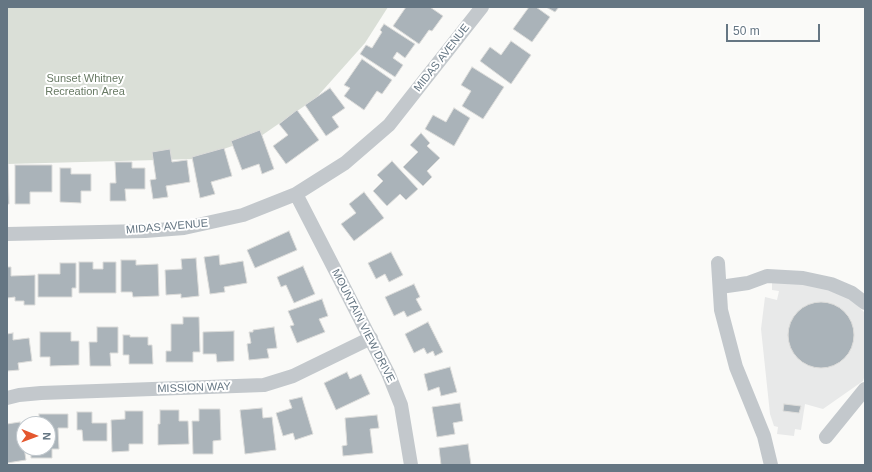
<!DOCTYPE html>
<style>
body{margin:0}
#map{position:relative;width:872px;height:472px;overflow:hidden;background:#fafaf8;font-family:Helvetica,sans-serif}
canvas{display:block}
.frame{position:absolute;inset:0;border:8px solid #657683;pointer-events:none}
.north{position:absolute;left:16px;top:416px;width:40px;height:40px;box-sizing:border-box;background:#fff;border:1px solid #c1c8cd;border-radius:50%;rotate:91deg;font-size:11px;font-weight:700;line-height:16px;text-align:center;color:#657683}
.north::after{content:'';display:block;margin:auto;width:14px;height:18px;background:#e4572e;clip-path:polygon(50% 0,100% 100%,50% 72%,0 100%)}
.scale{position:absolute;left:726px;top:24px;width:94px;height:18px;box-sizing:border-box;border:2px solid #657683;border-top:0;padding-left:5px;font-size:12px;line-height:14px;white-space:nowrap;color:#657683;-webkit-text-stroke:3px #fff;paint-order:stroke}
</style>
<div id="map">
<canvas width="872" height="472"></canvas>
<div class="frame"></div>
<div class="north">N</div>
<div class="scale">50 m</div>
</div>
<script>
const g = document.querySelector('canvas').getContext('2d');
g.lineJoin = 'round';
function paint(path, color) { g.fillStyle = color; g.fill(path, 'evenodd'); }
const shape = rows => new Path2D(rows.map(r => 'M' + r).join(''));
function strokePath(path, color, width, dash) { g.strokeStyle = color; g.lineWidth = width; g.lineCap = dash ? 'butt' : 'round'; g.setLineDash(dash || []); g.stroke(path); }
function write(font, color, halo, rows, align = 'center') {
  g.font = font + ' Helvetica,sans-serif'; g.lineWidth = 4; g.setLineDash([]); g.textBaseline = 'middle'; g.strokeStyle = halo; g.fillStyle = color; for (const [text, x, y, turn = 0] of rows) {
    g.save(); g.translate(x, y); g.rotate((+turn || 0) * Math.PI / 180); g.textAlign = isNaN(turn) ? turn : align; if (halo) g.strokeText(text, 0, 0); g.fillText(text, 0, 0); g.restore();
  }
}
paint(shape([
 [772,279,825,287,850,298,865,313,865,375,863,381,823,409,805,404,801,430,795,429,794,436,777,434,778,427,774,426,770,414,761,329,765,297,777,300,779,291,772,290]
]), '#e8e9e9');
paint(shape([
 [7,7,388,7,365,43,316,98,261,136,195,159,7,164]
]), '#dadfd7');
const building = shape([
 [406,7,430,7,443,16,432,31,429,30,419,44,393,26,406,7],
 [529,7,536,7,550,17,532,42,513,29,529,7],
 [546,7,559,7,555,12,546,7],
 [384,24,415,44,405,58,397,52,393,58,403,65,395,77,360,54,366,45,372,48,382,32,380,30,384,24],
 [511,41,531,55,511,84,480,61,490,47,501,55,511,41],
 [362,59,392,80,382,94,377,91,364,110,344,96,350,88,344,85,362,59],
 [472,67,504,87,483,119,462,106,471,91,461,85,472,67],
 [330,88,345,108,332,117,339,127,326,136,305,105,330,88],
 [454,108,470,118,454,146,425,129,433,115,446,122,454,108],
 [297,110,319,140,286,164,273,146,288,135,279,124,297,110],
 [260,130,274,169,262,174,259,164,242,170,231,141,260,130],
 [421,133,430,143,427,146,440,158,427,171,432,177,423,186,403,167,418,152,410,145,421,133],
 [224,148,232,176,211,182,215,194,200,198,192,157,224,148],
 [170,149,172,162,187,160,190,182,166,186,168,197,153,199,150,180,156,179,152,152,170,149],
 [392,161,418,189,406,200,400,194,387,206,373,191,383,181,377,175,392,161],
 [115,162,132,162,132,168,145,168,145,189,125,189,126,201,110,201,110,183,116,183,115,162],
 [7,164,8,164,9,204,7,204,7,164],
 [15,165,52,165,52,192,30,192,30,204,15,204,15,165],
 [60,168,71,168,71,174,91,174,91,191,81,191,81,203,60,202,60,168],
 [364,192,384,218,354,241,341,224,356,213,349,204,364,192],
 [289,231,297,250,255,268,247,250,289,231],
 [391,252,403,275,389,282,385,274,376,279,368,263,391,252],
 [219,255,220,265,243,261,247,283,224,287,225,292,210,294,204,257,219,255],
 [196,258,199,296,181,298,181,294,166,295,165,270,182,269,181,259,196,258],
 [121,260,136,260,136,265,158,264,159,296,133,297,132,292,121,292,121,260],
 [79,262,93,262,93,269,103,269,103,262,116,262,116,293,79,293,79,262],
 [60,263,76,263,76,288,72,288,72,297,38,297,38,274,60,274,60,263],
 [303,266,315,294,294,303,286,285,281,287,277,277,303,266],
 [7,267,11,267,11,276,35,275,35,305,24,305,24,301,15,301,15,297,7,298,7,267],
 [414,284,420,297,416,299,422,310,407,317,404,311,394,316,385,297,414,284],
 [322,299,328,316,319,319,325,332,297,343,290,326,294,325,288,311,322,299],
 '788 335a33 33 0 1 1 66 0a33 33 0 1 1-66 0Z',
 [183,317,199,317,200,352,193,352,193,362,166,362,166,351,171,351,171,324,183,324,183,317],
 [428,322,443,352,435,356,433,351,427,354,424,348,414,353,405,334,428,322],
 [97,327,118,327,118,353,110,353,111,366,90,366,89,342,97,342,97,327],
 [274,327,277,348,267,349,269,358,249,360,247,344,251,343,249,332,253,332,253,330,274,327],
 [234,331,234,361,217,362,216,354,203,354,203,332,234,331],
 [40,332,71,332,71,341,79,341,79,365,50,366,50,357,40,357,40,332],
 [13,333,13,340,29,338,32,361,18,363,19,370,7,371,7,334,13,333],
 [123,335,130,335,130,337,148,337,148,345,152,345,153,364,129,364,129,355,123,355,123,335],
 [450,367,457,392,441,396,439,387,428,391,424,374,450,367],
 [347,372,350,379,361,374,370,394,336,410,324,383,347,372],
 [302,397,313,434,295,440,293,433,283,436,276,413,292,408,289,400,302,397],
 [460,403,463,421,453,423,455,434,437,437,432,407,460,403],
 [784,404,801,406,799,413,783,411,784,404],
 [262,408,263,418,272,417,276,450,245,454,240,410,262,408],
 [199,409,220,409,221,440,213,441,213,454,193,454,192,421,199,421,199,409],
 [160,410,179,410,179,421,188,421,189,444,158,445,158,424,160,424,160,410],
 [125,411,143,411,143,444,129,444,129,451,112,452,111,420,125,419,125,411],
 [77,412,92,412,92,423,107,423,107,441,83,441,82,430,77,430,77,412],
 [39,414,68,414,68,428,58,428,59,449,52,449,52,458,31,458,31,448,48,448,48,424,39,424,39,414],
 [377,415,379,428,370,429,373,453,343,456,342,446,347,445,345,418,377,415],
 [20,422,26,460,7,463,7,424,20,422],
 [468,444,471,465,441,465,439,448,468,444]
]);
paint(building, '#aab3b9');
strokePath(building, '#dcdcda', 1);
strokePath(shape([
 [296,194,388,373,401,405,411,465],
 [7,234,145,231,184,228,243,215,296,194,345,163,389,125,482,7],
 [718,263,721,310,736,367,764,436,771,465],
 [720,287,748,283,767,276,803,278,831,284,852,293,865,303],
 [7,398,19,395,41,393,264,385,293,376,371,338],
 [826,437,865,389]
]), '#c3c8cc', 14);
write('11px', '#657683', '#fff', [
 ["MIDAS AVENUE",442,58,-52],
 ["MIDAS AVENUE",167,227,-5],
 ["MOUNTAIN VIEW DRIVE",363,326,63],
 ["MISSION WAY",194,388,-2]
]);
write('11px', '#687a64', '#fff', [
 ["Sunset Whitney",85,79],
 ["Recreation Area",85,92]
]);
</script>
